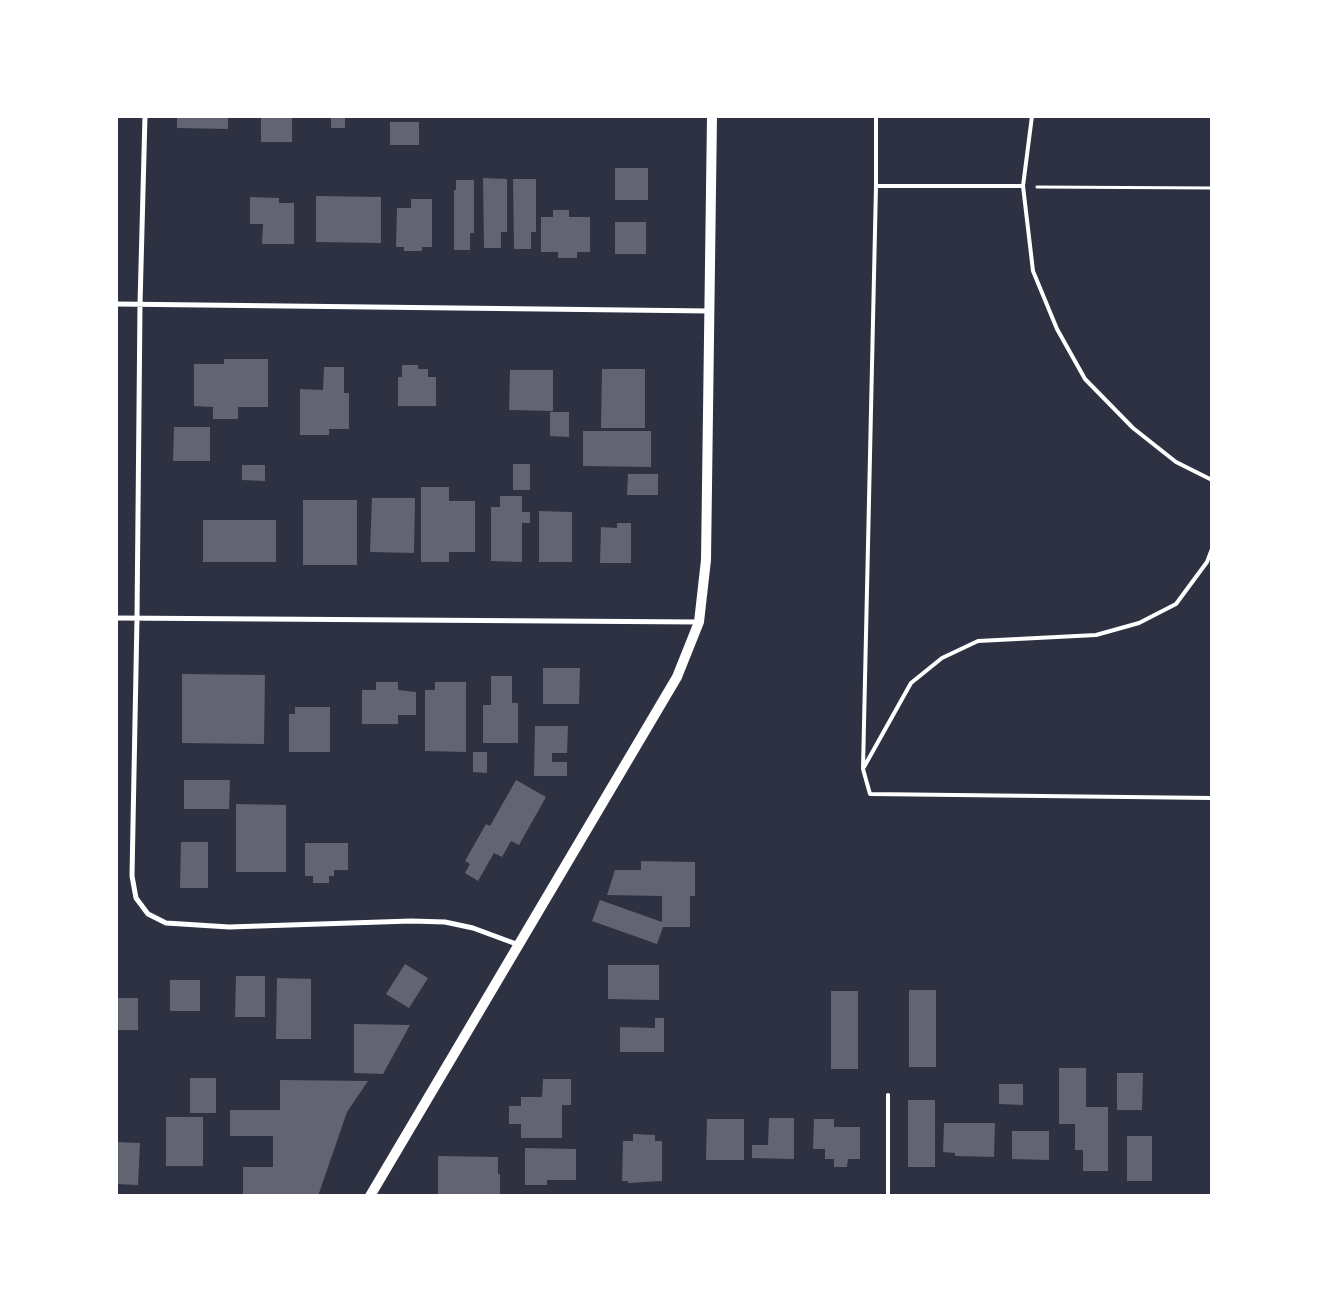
<!DOCTYPE html>
<style>
body{margin:0}
#map{position:relative;width:1328px;height:1312px;overflow:hidden;background:#2d3142;font-family:Signika,sans-serif}
canvas{display:block}
.frame{position:absolute;inset:0;border:118px solid #fff;pointer-events:none}
</style>
<div id="map">
<canvas width="1328" height="1312"></canvas>
<div class="frame"></div>
</div>
<script>
const g = document.querySelector('canvas').getContext('2d');
g.lineJoin = 'round';
function paint(path, color) { g.fillStyle = color; g.fill(path, 'evenodd'); }
const shape = rows => new Path2D(rows.map(r => 'M' + r).join(''));
function strokePath(path, color, width, dash) { g.strokeStyle = color; g.lineWidth = width; g.lineCap = dash ? 'butt' : 'round'; g.setLineDash(dash || []); g.stroke(path); }
paint(shape([
 [177,116,228,116,228,129,177,128],
 [261,116,292,116,292,142,261,142],
 [331,116,345,116,345,128,331,128],
 [390,122,419,122,419,145,390,145],
 [615,168,648,168,648,200,615,200],
 [483,178,507,179,507,232,501,232,501,248,484,248],
 [513,179,536,179,536,232,531,232,531,249,514,249],
 [456,180,474,180,474,233,470,233,470,250,454,250,454,190,456,190],
 [316,196,381,197,381,243,316,242],
 [250,197,279,198,279,203,294,203,294,244,262,244,263,224,250,224],
 [411,199,432,199,432,247,422,247,422,251,404,251,404,247,396,247,397,208,411,208],
 [553,210,569,210,569,217,590,217,590,252,577,252,577,258,558,258,558,252,541,252,541,217,553,217],
 [615,222,646,222,646,254,615,254],
 [224,359,268,359,268,407,238,407,238,419,213,419,213,407,194,406,194,364,224,364],
 [402,365,418,365,418,369,428,369,428,377,436,377,436,406,398,406,398,377,402,377],
 [324,367,344,367,344,393,349,393,349,429,329,429,329,435,300,435,300,389,323,390],
 [602,369,645,369,645,428,601,428],
 [510,370,553,370,553,411,509,410],
 [550,412,569,412,569,437,550,436],
 [174,427,210,427,210,461,173,461],
 [583,431,651,431,651,467,583,466],
 [513,464,530,464,530,490,513,490],
 [242,465,265,465,265,481,242,480],
 [628,474,658,474,658,495,627,495],
 [421,487,449,487,449,501,475,501,475,552,449,552,449,562,421,562],
 [500,496,522,496,522,512,530,512,530,523,522,523,522,562,491,561,491,507,500,507],
 [372,498,415,498,414,553,370,552],
 [303,500,357,500,357,565,303,565],
 [539,511,572,512,572,562,539,562],
 [203,520,276,520,276,562,203,562],
 [617,523,631,523,631,563,600,563,601,527,617,528],
 [543,668,580,668,579,704,543,704],
 [182,674,265,675,264,744,182,743],
 [491,676,512,676,512,703,518,703,518,743,483,743,483,705,491,705],
 [376,682,398,682,398,690,416,692,416,715,398,715,398,724,362,724,362,690,376,690],
 [435,682,466,682,466,752,425,751,425,690,435,690],
 [295,707,330,707,330,752,289,752,289,714,295,714],
 [535,726,568,726,567,753,552,753,552,762,567,762,567,776,534,776],
 [473,752,487,752,487,773,473,772],
 [184,780,230,780,229,809,184,809],
 [516,780,546,797,519,845,511,841,502,857,494,853,478,881,465,873,470,864,465,861,486,824,490,826],
 [236,804,286,805,286,872,236,872],
 [181,842,208,842,208,888,180,888],
 [305,843,348,843,348,870,334,870,334,876,329,876,329,883,313,883,313,876,305,876],
 [641,861,695,862,695,896,690,896,690,927,663,927,657,944,592,921,600,900,662,922,662,896,607,895,615,870,641,870],
 [405,964,428,978,409,1008,386,994],
 [608,965,659,965,659,1000,608,999],
 [236,976,265,976,265,1017,235,1017],
 [277,978,311,979,311,1039,276,1039],
 [170,980,200,980,200,1011,170,1011],
 [909,990,936,990,936,1067,909,1067],
 [831,991,858,991,858,1069,831,1069],
 [116,998,138,998,138,1030,116,1030],
 [655,1018,664,1018,664,1052,620,1052,620,1027,655,1028],
 [354,1024,410,1025,383,1074,354,1073],
 [1059,1068,1086,1068,1086,1107,1108,1107,1108,1171,1083,1171,1083,1150,1075,1150,1075,1124,1059,1124],
 [1117,1073,1143,1073,1142,1110,1117,1110],
 [190,1078,216,1078,216,1113,190,1113],
 [543,1079,571,1079,571,1105,562,1105,562,1138,521,1138,521,1124,509,1124,509,1106,521,1106,521,1097,542,1097],
 [280,1080,368,1081,347,1112,318,1196,243,1196,243,1167,273,1167,273,1136,230,1136,230,1110,280,1110],
 [999,1084,1023,1084,1023,1105,999,1104],
 [908,1100,935,1100,935,1167,908,1167],
 [166,1117,203,1117,203,1166,166,1166],
 [769,1118,794,1118,794,1159,752,1158,752,1145,768,1145],
 [707,1119,744,1119,744,1160,706,1160],
 [814,1119,834,1119,834,1127,860,1127,860,1159,848,1159,847,1167,834,1167,834,1159,825,1159,825,1149,813,1149],
 [944,1123,995,1123,994,1157,955,1156,955,1153,943,1152],
 [1012,1131,1049,1131,1049,1160,1012,1159],
 [633,1134,655,1135,655,1141,662,1141,662,1181,628,1183,628,1181,622,1181,623,1141,633,1141],
 [1127,1136,1152,1136,1152,1181,1127,1181],
 [116,1142,140,1143,138,1185,116,1184],
 [525,1148,576,1149,576,1180,547,1180,547,1185,525,1185],
 [438,1156,498,1157,498,1174,500,1174,500,1196,438,1196]
]), '#626471');
strokePath(shape([
 [1037,187,1212,188]
]), '#fff', 3);
strokePath(shape([
 [876,116,876,186,863,769,870,794,1212,798],
 [1032,116,1023,186,1033,271,1057,329,1085,379,1133,428,1176,462,1212,480],
 [876,186,1023,186],
 [864,767,911,683,942,658,978,641,1096,635,1139,623,1176,604,1207,562,1212,549],
 [888,1196,888,1095]
]), '#fff', 4);
strokePath(shape([
 [145,116,140,304,137,618,132,876,136,898,148,914,166,923,229,927,411,921,445,922,473,928,519,945],
 [116,304,709,311],
 [116,618,698,622]
]), '#fff', 5);
strokePath(shape([
 [370,1196,677,677,699,622,706,560,712,116]
]), '#fff', 10);
</script>
